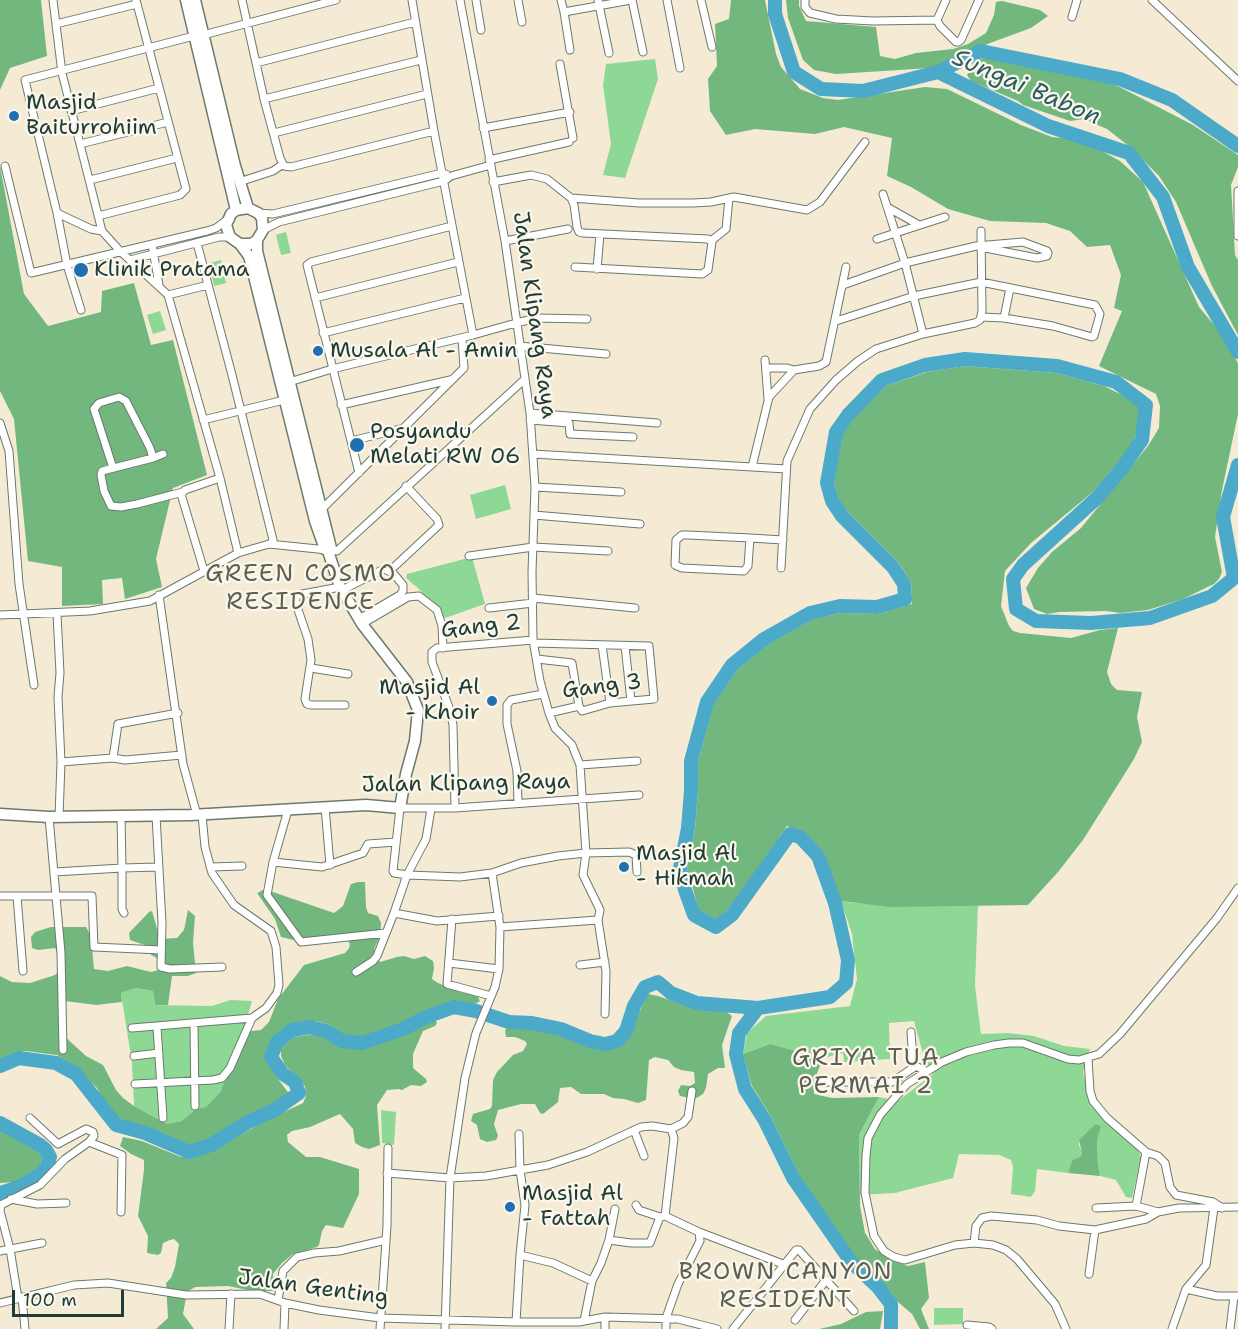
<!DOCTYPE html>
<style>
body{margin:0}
#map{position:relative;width:1238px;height:1329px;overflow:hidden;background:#f5ebd5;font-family:"Shantell Sans",sans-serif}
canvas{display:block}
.scale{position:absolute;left:12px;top:1290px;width:112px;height:27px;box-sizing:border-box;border:3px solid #1f3d34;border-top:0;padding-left:8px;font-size:18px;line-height:21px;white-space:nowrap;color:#1f3d34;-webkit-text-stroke:4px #fbf7ec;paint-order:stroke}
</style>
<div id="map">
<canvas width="1238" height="1329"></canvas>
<div class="scale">100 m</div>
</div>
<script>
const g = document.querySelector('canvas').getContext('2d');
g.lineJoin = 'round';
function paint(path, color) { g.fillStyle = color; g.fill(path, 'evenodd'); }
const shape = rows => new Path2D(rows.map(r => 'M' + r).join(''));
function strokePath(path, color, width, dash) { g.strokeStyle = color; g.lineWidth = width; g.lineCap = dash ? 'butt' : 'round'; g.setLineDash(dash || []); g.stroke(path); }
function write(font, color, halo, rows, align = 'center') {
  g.font = font + ' "Shantell Sans",sans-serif'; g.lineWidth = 4.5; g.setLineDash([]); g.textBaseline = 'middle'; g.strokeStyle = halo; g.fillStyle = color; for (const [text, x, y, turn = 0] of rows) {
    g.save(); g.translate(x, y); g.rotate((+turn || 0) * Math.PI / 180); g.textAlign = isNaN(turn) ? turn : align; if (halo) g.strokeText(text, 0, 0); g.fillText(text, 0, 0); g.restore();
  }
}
paint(shape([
 [655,59,658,79,625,178,603,175,611,144,603,85,606,64],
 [286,232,291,253,281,255,276,235],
 [221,260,226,283,214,286,209,263],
 [160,311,166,330,153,334,147,315],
 [505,485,511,509,476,519,470,495],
 [472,557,485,604,445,618,420,590,406,578,407,574],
 [841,901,854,903,978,905,975,986,981,1034,1008,1033,1034,1036,1064,1046,1090,1049,1083,1072,1091,1104,1126,1140,1138,1150,1141,1157,1132,1198,1126,1197,1116,1180,1100,1176,1098,1168,1097,1140,1100,1126,1095,1124,1079,1140,1079,1145,1082,1152,1080,1157,1072,1160,1068,1173,1037,1169,1035,1191,1031,1197,1011,1194,1013,1167,1011,1160,999,1155,959,1154,953,1178,895,1193,860,1195,859,1135,879,1097,898,1101,933,1074,925,1061,914,1021,889,1023,890,1059,844,1062,843,1053,823,1058,770,1044,743,1054,747,1033,766,1016,850,1006,857,979,852,934],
 [136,988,153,991,155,1005,212,1006,230,1000,252,1001,234,1062,221,1091,206,1107,196,1109,181,1121,167,1124,134,1106,132,1063,121,993],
 [381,1110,396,1112,394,1145,382,1143],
 [934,1308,963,1308,963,1324,934,1325]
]), '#8ed895');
paint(shape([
 [0,0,41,0,47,56,10,68,0,90],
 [731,0,765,0,776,54,781,67,800,89,823,98,838,100,925,87,947,89,1021,125,1052,137,1082,140,1120,161,1143,182,1199,307,1220,332,1238,363,1238,414,1222,490,1215,537,1222,572,1219,579,1214,584,1183,599,1148,610,1120,613,1106,611,1059,612,1047,614,1034,609,1026,588,1038,568,1052,552,1081,528,1148,446,1159,428,1160,406,1156,394,1099,366,1122,311,1114,308,1121,275,1110,245,1087,247,1070,231,1046,223,990,221,948,209,911,187,887,176,892,138,844,127,815,134,755,129,726,135,710,111,708,79,717,66,715,24,729,19],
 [786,0,799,0,799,6,806,21,876,27,880,56,895,59,916,53,953,49,968,44,986,33,994,15,996,2,1002,1,1040,10,1048,16,1031,28,990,43,931,68,836,74,814,70,803,60,788,18],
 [985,57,1002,58,1034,68,1110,82,1193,125,1238,155,1238,167,1231,185,1235,255,1238,260,1238,335,1212,286,1176,202,1159,176,1130,147,1107,129,1084,119,1070,121,1023,105,1018,101,971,81,967,75,973,63],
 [0,166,24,294,48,326,101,312,102,291,134,283,151,345,173,340,207,475,173,488,156,559,162,587,125,599,122,578,102,580,103,604,62,606,62,567,28,561,14,419,0,391],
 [965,366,1056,373,1104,386,1124,396,1144,412,1132,446,1094,491,1031,543,1005,571,1001,606,1009,626,1013,631,1020,633,1071,638,1100,630,1118,628,1107,672,1111,684,1117,690,1142,692,1137,717,1142,742,1134,759,1083,840,1058,872,1028,905,890,907,841,901,824,853,803,831,787,826,741,892,727,910,716,919,699,910,687,868,695,829,698,791,698,762,713,705,737,670,767,645,813,619,841,613,878,614,912,604,911,582,899,563,847,511,838,498,834,482,842,434,853,419,886,386,927,372],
 [358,882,365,882,366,907,368,913,378,916,381,923,380,936,374,949,380,962,397,957,404,956,414,959,425,956,433,961,434,968,432,979,438,983,462,993,477,995,480,1001,475,1004,443,1006,360,1039,346,1039,330,1025,316,1021,302,1021,283,1029,272,1042,269,1063,276,1076,290,1095,288,1098,210,1140,192,1146,170,1141,143,1127,122,1123,106,1107,97,1088,78,1069,57,1055,25,1051,11,1054,0,1060,0,976,12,982,30,983,55,975,58,972,59,955,55,948,38,950,32,948,31,937,35,932,51,927,86,927,91,936,94,969,108,971,127,966,151,972,158,970,159,959,151,955,150,948,145,945,130,940,129,933,149,912,152,911,160,939,177,938,184,930,188,910,195,916,193,943,196,973,188,976,172,976,168,1005,155,1005,153,991,136,988,121,993,122,1002,96,1005,65,1001,58,1006,63,1035,86,1056,103,1065,116,1090,123,1098,134,1106,167,1124,181,1121,196,1109,206,1107,221,1091,243,1032,261,1030,269,1022,278,999,304,965,345,953,349,948,350,944,343,935,298,941,281,937,275,919,257,893,263,890,270,891,334,913,343,906,351,884],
 [648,994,658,996,694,1008,725,1011,732,1016,722,1045,725,1068,718,1068,708,1074,706,1088,703,1094,695,1099,680,1096,678,1091,681,1085,690,1086,695,1083,694,1072,681,1070,674,1067,668,1060,655,1057,649,1060,646,1100,638,1103,624,1099,613,1098,604,1094,581,1094,571,1087,560,1088,558,1102,543,1114,540,1113,535,1104,521,1104,498,1110,494,1124,498,1136,496,1140,487,1142,480,1139,477,1125,471,1121,473,1114,490,1109,492,1106,493,1080,497,1072,513,1055,523,1051,527,1044,525,1041,515,1037,506,1037,505,1031,507,1027,513,1024,553,1032,580,1041,585,1045,607,1050,618,1046,628,1036],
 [430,1018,434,1018,437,1023,435,1026,423,1031,413,1054,413,1068,426,1079,427,1082,421,1086,411,1085,402,1090,399,1089,387,1090,377,1105,380,1145,369,1149,362,1147,355,1143,353,1129,340,1114,310,1127,292,1131,287,1135,288,1142,306,1157,320,1157,359,1169,359,1194,343,1228,326,1225,322,1231,319,1245,317,1247,293,1254,282,1263,273,1274,274,1291,253,1291,228,1286,195,1287,187,1292,183,1314,194,1329,156,1329,168,1318,166,1283,171,1278,175,1267,179,1244,174,1239,170,1240,163,1243,161,1253,158,1255,147,1253,148,1236,138,1216,144,1170,144,1160,131,1154,120,1146,123,1137,142,1141,181,1157,196,1155,219,1147,263,1122,303,1103,306,1096,305,1086,285,1065,281,1056,281,1048,294,1037,314,1034,345,1045,356,1046,376,1045],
 [770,1044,823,1058,814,1081,814,1094,832,1098,879,1097,859,1135,860,1206,865,1233,875,1249,891,1260,908,1266,925,1262,929,1298,921,1309,929,1329,920,1329,912,1314,898,1302,882,1282,857,1259,799,1175,770,1115,752,1086,743,1054],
 [1095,1124,1101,1126,1097,1140,1098,1166,1100,1176,1068,1173,1072,1160,1080,1157,1082,1153,1079,1140],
 [0,1129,31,1146,41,1155,43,1158,37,1172,16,1182,0,1183],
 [883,1311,880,1329,819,1329,841,1324,866,1312]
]), '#72b87e');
strokePath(shape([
 [775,0,775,14,794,72,821,89,863,91,938,72,1048,126,1129,153,1163,197,1188,267,1238,352],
 [938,72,981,51,1120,79,1172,100,1238,146],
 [0,1066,19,1058,56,1063,76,1074,116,1125,145,1133,189,1152,211,1145,248,1122,275,1110,299,1093,295,1082,283,1074,271,1057,277,1042,292,1030,310,1027,326,1031,342,1041,362,1043,403,1029,426,1017,454,1007,476,1011,509,1022,532,1023,561,1029,590,1041,605,1044,617,1041,626,1031,634,1006,645,987,658,982,671,993,697,1003,758,1008],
 [0,1123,40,1145,46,1150,50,1157,47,1167,41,1174,22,1186,0,1193],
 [891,1329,891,1304,877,1286,852,1263,793,1178,764,1119,745,1089,736,1054,739,1033,758,1008,830,997,846,983,848,960,835,903,818,856,800,837,790,834,732,915,716,927,694,915,685,890,680,868,688,828,691,791,691,761,707,702,732,665,764,639,810,613,840,606,877,607,905,599,904,584,893,567,842,516,832,501,827,483,836,432,848,415,882,380,925,365,965,359,1057,366,1116,382,1146,405,1142,440,1123,467,1098,497,1023,565,1013,579,1016,609,1036,621,1091,623,1150,618,1212,596,1234,578,1223,517,1238,465]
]), '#4ba9c9', 14);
const street = shape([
 [53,0,62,73,102,231],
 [242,0,264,99,280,158,284,166,291,167,434,131],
 [412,0,434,131,473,335],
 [460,0,505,241,530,413,535,487,532,572,533,640,540,681,549,713,555,728,572,745,580,765,586,853,583,875,600,910,598,920,606,971,605,1014],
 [476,0,481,30],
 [518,0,522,22],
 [561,0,564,12,631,0],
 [598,0,609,53],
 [632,0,643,52],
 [667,0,680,68],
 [701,0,712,47],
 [805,0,805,7,810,13,836,19,873,21,937,20],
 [1152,0,1238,81],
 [564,12,570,50],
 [1072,17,1077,0],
 [937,20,940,26,956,42,958,42,961,40,979,0],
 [937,20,946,0],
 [56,24,137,4],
 [203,35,336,0],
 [256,63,415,22],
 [560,64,573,138],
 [264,99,421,60],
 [71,111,159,88],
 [483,128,570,112],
 [274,133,427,94],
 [80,144,168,122],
 [489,160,569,142],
 [5,166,31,273,207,231,216,228,228,219],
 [90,180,177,158],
 [239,182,273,171,283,164],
 [493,182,531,175,547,179,571,198,574,205,577,227,579,232,583,233,708,239,712,242,708,270,702,274,575,267],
 [1238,191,1238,236],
 [883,194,905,263,923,334],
 [571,198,639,203,693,203,711,202,734,197,807,210,820,202,865,142],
 [887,207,919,225],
 [57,213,91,229,102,231,120,251,168,295,220,478,238,553],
 [258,213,273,214,442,173,446,174],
 [98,216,180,195,186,189,136,0],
 [263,230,279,222,444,181,451,176,491,165],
 [877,239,945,217],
 [505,241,568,229],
 [711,241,726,229,729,198],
 [197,243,232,375,274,544],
 [152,244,159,285],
 [130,260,219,237,230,237],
 [597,269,600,234],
 [843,285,905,263,976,246,1023,242,1047,251,1048,253,1047,256,1037,258,980,247],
 [168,295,208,285],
 [315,298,458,262],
 [81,310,67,265,57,213,25,80,194,36],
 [1004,318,1010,288],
 [836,321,914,296,981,282,1095,305,1100,314,1094,336,1092,337,1053,326,1004,318,981,317],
 [323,333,465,298],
 [519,346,606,354],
 [765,360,768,399],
 [766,370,770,368,787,368,794,370],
 [286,383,332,369,473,335,516,323,537,318,587,319],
 [341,405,450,380],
 [530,413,657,423],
 [203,420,284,400],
 [530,420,569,423,570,434,633,437],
 [0,423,9,451,19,584,34,685],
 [351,441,400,429],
 [533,454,786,469],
 [153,458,163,454],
 [752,467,769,397,794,370,819,366,826,362,846,267],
 [113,468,94,409,99,403,119,397,126,401,150,448,153,458,102,471,101,475,104,491,111,506,121,507,137,504,183,492],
 [359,473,307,265,311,262,452,226],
 [535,487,621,492],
 [321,510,464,368,462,338],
 [534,515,640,524],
 [750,538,748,566,744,571,682,568,675,565,676,540,682,535,688,535,750,538,783,540],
 [469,556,533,547,608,551],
 [395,566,439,525,437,519,406,486],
 [781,568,787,461,810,409,836,380,858,361,876,349,923,334,975,323,980,320,982,311,981,231],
 [204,571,181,494,185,490,220,478],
 [340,587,297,595,295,601,308,639,311,660,305,699,307,704,311,705,345,705],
 [342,590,384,569,393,573,403,585,403,591,400,595,359,619],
 [159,595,183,764,197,815],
 [533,598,635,608],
 [489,608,533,603],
 [57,614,60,673,58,697,61,762,59,817],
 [0,615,90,611,150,601,238,553,269,544,337,551,525,379],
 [362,624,408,597,419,596,437,610,442,626,443,648],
 [534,643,649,646,654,699,610,703,582,711,579,706,549,713],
 [602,645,610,703],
 [625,646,631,701],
 [537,659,572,663,579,706],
 [311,668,348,674],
 [113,758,125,760,182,755],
 [61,762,113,758,118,724,178,713],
 [580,765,637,761],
 [518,803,517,771,507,724,507,705,511,700,543,694],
 [325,807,330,865],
 [455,808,453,725,450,710,432,662,432,652,437,648,533,640],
 [288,810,273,862,322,867,363,853,368,844,396,842],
 [121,816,122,868,158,867],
 [156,816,162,923,161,967,170,969,222,967],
 [49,817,61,953,63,1050],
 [273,862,267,895,301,942,386,933],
 [210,867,242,866],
 [54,872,122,868,122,909,124,913],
 [637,872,636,855,629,852,586,853,558,856,521,863,492,873,460,877,408,875,394,873,393,871,400,808,455,808,639,795],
 [0,896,92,896,94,947,161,950],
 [17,896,23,971],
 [394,913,437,921,499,916],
 [452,919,447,984,491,996],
 [500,927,598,920],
 [449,963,499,969],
 [580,965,605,962],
 [356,972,373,961,377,956,394,913,407,875,426,839,431,809],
 [194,1023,195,1106],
 [157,1027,163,1118],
 [132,1028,252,1018,266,1008,277,993,279,985,276,947,271,931,234,905,212,873,205,847,202,815],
 [911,1032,913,1061,916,1066,925,1071],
 [134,1056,159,1053],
 [1088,1058,1090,1091,1093,1101,1107,1118,1146,1152,1158,1156,1165,1163,1170,1187,1176,1195,1213,1202,1222,1208],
 [820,1082,892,1082,916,1066],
 [135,1084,213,1080,222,1078,230,1068,252,1018],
 [634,1130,644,1156],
 [519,1134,520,1170,525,1205,520,1255,553,1263,592,1281],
 [89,1142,122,1155,121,1212],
 [387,1173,450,1178,486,1176,548,1165,587,1152,641,1127,652,1126,671,1129,683,1123,688,1117,692,1091],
 [11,1199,37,1204,66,1203],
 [636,1205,639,1210,660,1217],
 [1136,1206,1146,1152],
 [1096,1208,1136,1206,1158,1212],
 [699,1232,783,1264],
 [609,1240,631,1243,650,1243,660,1217,665,1216],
 [974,1243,976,1226,982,1218,991,1216,1037,1220,1059,1226,1095,1230,1146,1219,1158,1212,1179,1208,1238,1207],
 [0,1251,42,1243],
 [1089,1274,1095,1230],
 [1186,1289,1217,1296,1238,1296],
 [22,1297,25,1329],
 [18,1298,10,1249,0,1211,1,1205,40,1185,65,1159,89,1142,94,1136,93,1132,86,1129,58,1144,30,1118],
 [278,1300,283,1271,297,1257,314,1253,339,1251,386,1240],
 [0,1303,74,1285,108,1283,186,1295,260,1294,285,1303,319,1310,380,1318,516,1322,520,1255],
 [795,1320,826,1280],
 [584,1321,592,1281,601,1263,609,1240,615,1209],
 [516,1322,579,1322,605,1317],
 [967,1325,989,1327,992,1329],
 [229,1329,231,1294],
 [284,1329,285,1303],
 [380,1329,387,1226,388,1148],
 [445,1329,450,1178,465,1078,476,1033,495,987,499,969,500,927,492,873],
 [605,1329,605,1317,678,1319,717,1329],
 [666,1329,666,1318,678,1284,700,1241,699,1232,665,1216,674,1138,671,1129],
 [733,1329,796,1250,799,1250,854,1311],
 [1066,1329,1055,1304,1017,1259,1006,1250,993,1245,974,1243,955,1245,905,1260,894,1257,884,1251,874,1236,865,1193,866,1156,868,1138,880,1115,907,1084,942,1062,966,1052,994,1045,1009,1043,1023,1043,1068,1059,1079,1060,1099,1054,1120,1034,1217,918,1238,888],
 [1172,1329,1186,1289,1206,1265,1214,1208],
 [1230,1329,1234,1296]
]);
const secondary = shape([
 [186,0,236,210],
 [195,0,235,166,248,208],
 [257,240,252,244,240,244,230,237,226,225,231,214,236,210,248,208,258,213,262,218,263,230,257,240,257,251,331,548,328,551],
 [0,814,49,817,191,815,366,805,400,808,406,774,415,741,418,710,407,682,362,624,340,587,328,551,325,549,315,521,249,256,240,244]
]);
strokePath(street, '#6a7a6c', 9);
strokePath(secondary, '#6a7a6c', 13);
strokePath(street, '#fff', 7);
strokePath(secondary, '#fff', 10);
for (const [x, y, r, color] of [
 [14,116,6,"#1f6fb2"],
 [81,270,8,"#1f6fb2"],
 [318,351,6,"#1f6fb2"],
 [357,445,8,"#1f6fb2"],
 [492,701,6,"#1f6fb2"],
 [624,867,6,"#1f6fb2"],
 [510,1207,6,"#1f6fb2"]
]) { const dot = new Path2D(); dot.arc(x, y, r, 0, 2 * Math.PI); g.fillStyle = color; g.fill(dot); strokePath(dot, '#fbf7ec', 2); }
write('22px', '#1f3d34', '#fbf7ec', [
 ["Masjid",26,103],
 ["Baiturrohiim",26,128],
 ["Klinik Pratama",94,270],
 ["Musala Al - Amin",330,351],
 ["Posyandu",370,432],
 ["Melati RW 06",370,457],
 ["Masjid Al",480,688,"right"],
 ["- Khoir",480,713,"right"],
 ["Masjid Al",636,854],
 ["- Hikmah",636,879],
 ["Masjid Al",522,1194],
 ["- Fattah",522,1219]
], 'left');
write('22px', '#1f3d34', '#fbf7ec', [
 ["Jalan Klipang Raya",534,315,82],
 ["Gang 2",481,627,-6],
 ["Gang 3",602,687,-7],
 ["Jalan Klipang Raya",466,784,-1],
 ["Jalan Genting",313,1288,8]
]);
write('italic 24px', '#2c5d61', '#fbf7ec', [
 ["Sungai Babon",1026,88,23]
]);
g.letterSpacing = '1.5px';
write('24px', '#5e6051', '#fbf7ec', [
 ["GREEN COSMO",301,575],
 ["RESIDENCE",301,603],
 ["GRIYA TUA",866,1059],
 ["PERMAI 2",866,1087],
 ["BROWN CANYON",786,1273],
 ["RESIDENT",786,1301]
]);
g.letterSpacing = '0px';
</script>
